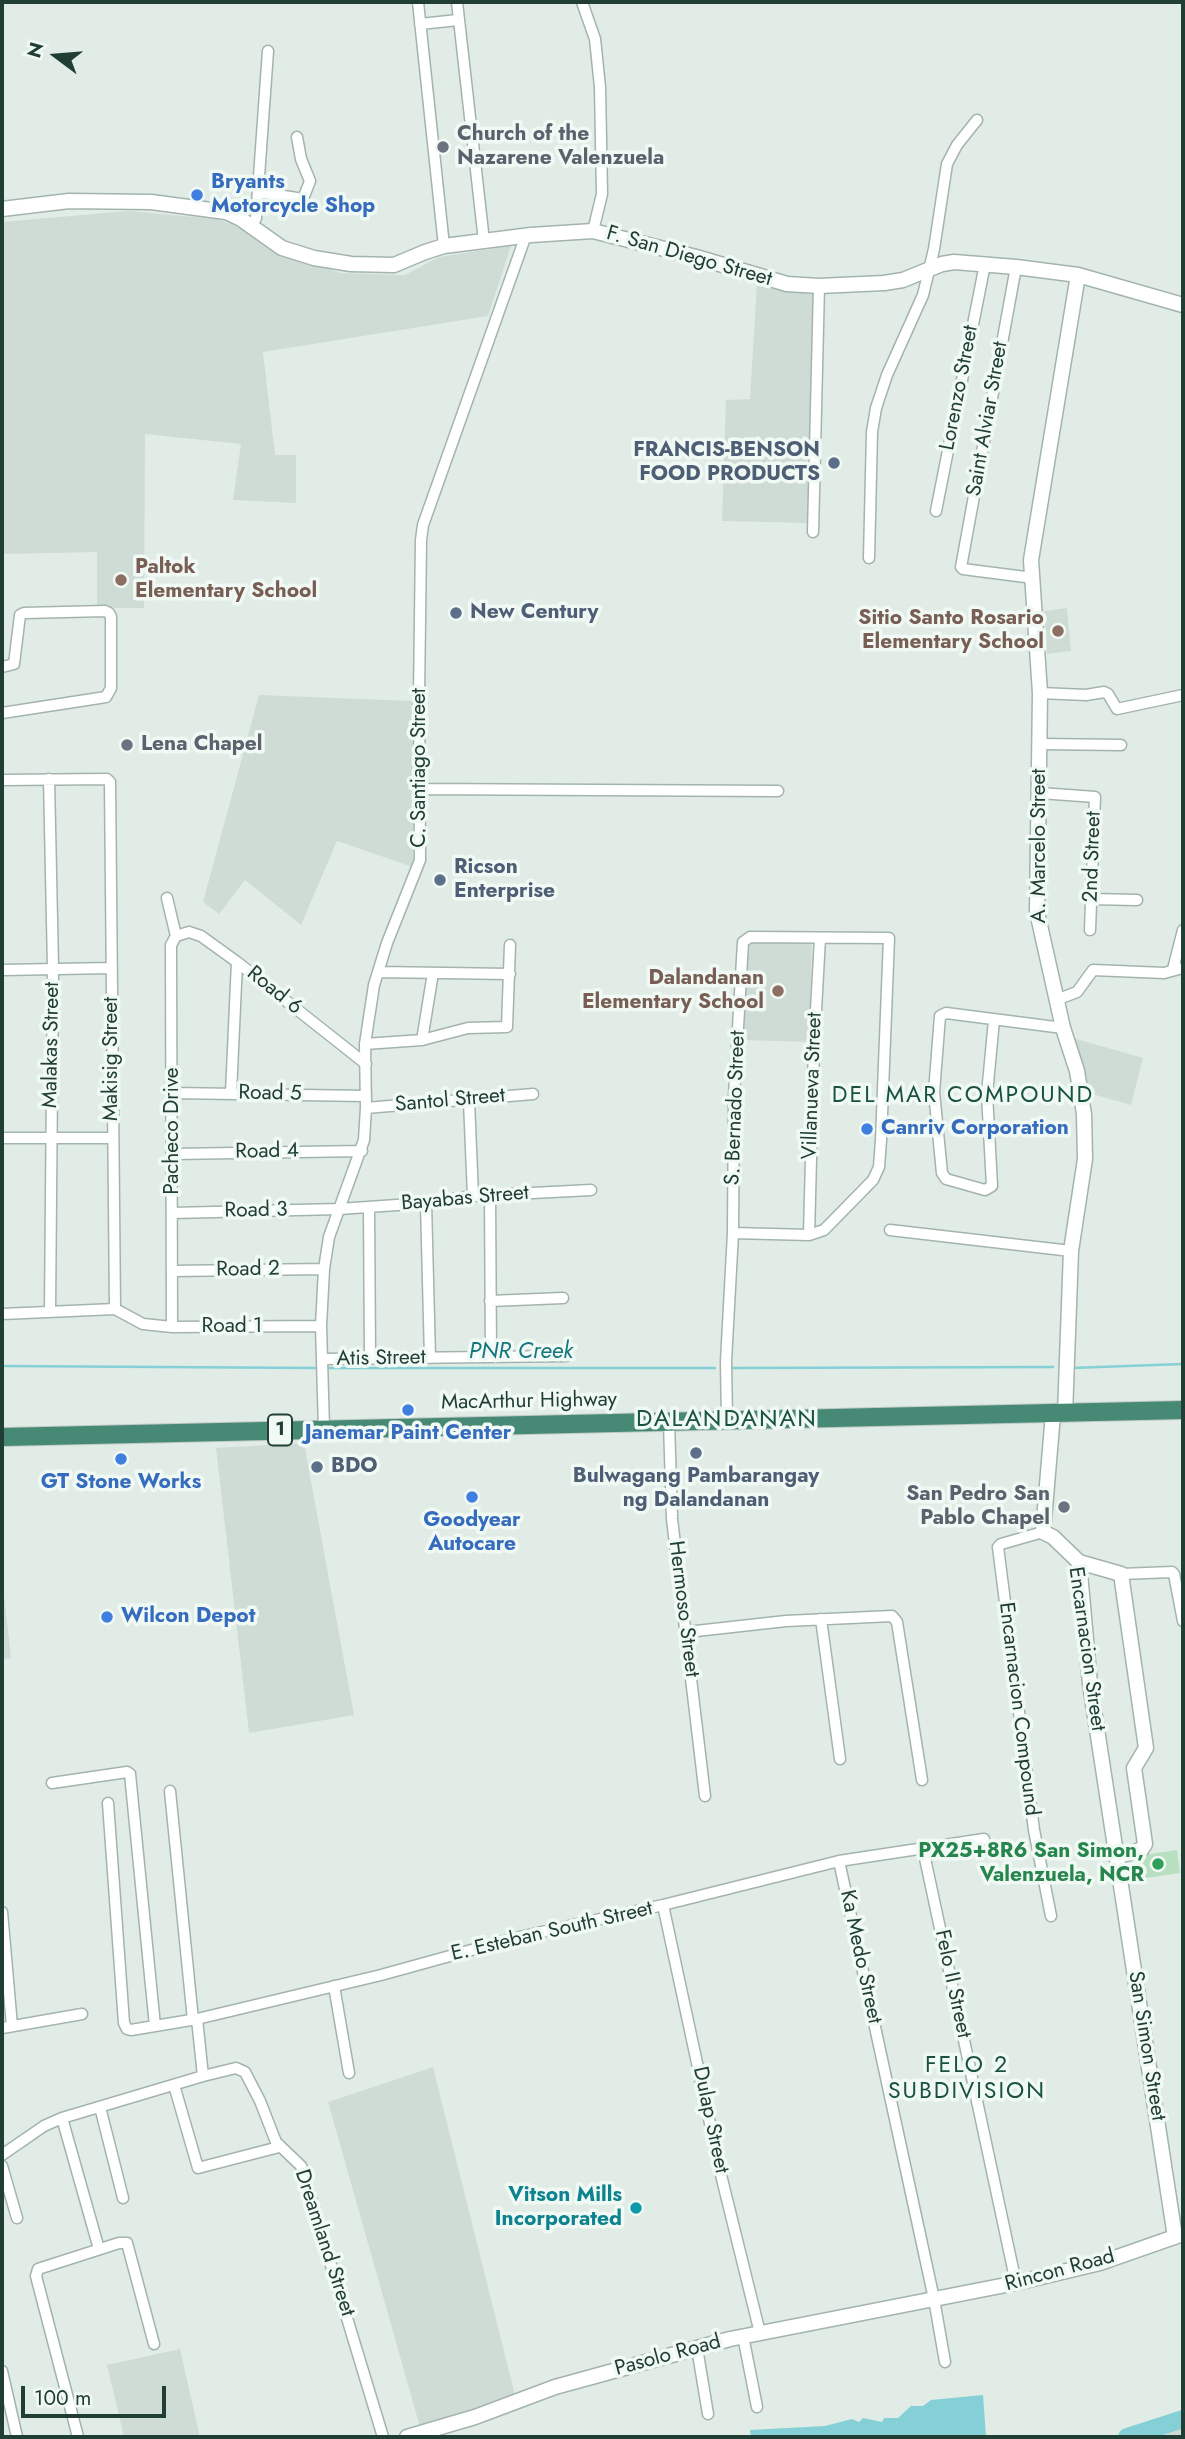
<!DOCTYPE html>
<style>
body{margin:0}
#map{position:relative;width:1185px;height:2439px;overflow:hidden;background:#e1ece6;font-family:Jost,sans-serif}
canvas{display:block}
.frame{position:absolute;inset:0;border:4px solid #203e34;pointer-events:none}
.north{position:absolute;left:21px;top:21px;width:70px;height:70px;-webkit-text-stroke:5px #f1f9f4;paint-order:stroke;rotate:286deg;font-size:19px;font-weight:700;line-height:28px;text-align:center;color:#203e34}
.north::after{content:'';display:block;margin:auto;width:24px;height:32px;background:#203e34;clip-path:polygon(50% 0,100% 100%,50% 72%,0 100%)}
.scale{position:absolute;left:21px;top:2386px;width:145px;height:32px;box-sizing:border-box;border:4px solid #203e34;border-top:0;padding-left:9px;font-size:21px;line-height:24px;white-space:nowrap;color:#203e34;-webkit-text-stroke:5px #f1f9f4;paint-order:stroke}
</style>
<div id="map">
<canvas width="1185" height="2439"></canvas>
<div class="frame"></div>
<div class="north">N</div>
<div class="scale">100 m</div>
</div>
<script>
const g = document.querySelector('canvas').getContext('2d');
g.lineJoin = 'round';
function paint(path, color) { g.fillStyle = color; g.fill(path, 'evenodd'); }
const shape = rows => new Path2D(rows.map(r => 'M' + r).join(''));
function strokePath(path, color, width, dash) { g.strokeStyle = color; g.lineWidth = width; g.lineCap = dash ? 'butt' : 'round'; g.setLineDash(dash || []); g.stroke(path); }
function write(font, color, halo, rows, align = 'center') {
  g.font = font + ' Jost,sans-serif'; g.lineWidth = 7; g.setLineDash([]); g.textBaseline = 'middle'; g.strokeStyle = halo; g.fillStyle = color; for (const [text, x, y, turn = 0] of rows) {
    g.save(); g.translate(x, y); g.rotate((+turn || 0) * Math.PI / 180); g.textAlign = isNaN(turn) ? turn : align; if (halo) g.strokeText(text, 0, 0); g.fillText(text, 0, 0); g.restore();
  }
}
paint(shape([
 [128,211,217,219,240,228,273,252,341,273,405,275,439,257,511,246,488,316,263,352,275,455,296,455,296,503,233,500,241,444,145,434,144,608,97,608,97,552,2,554,2,222],
 [757,283,814,295,807,523,722,521,726,400,750,399],
 [1067,608,1071,651,1047,654,1044,611],
 [259,695,413,701,413,867,337,841,301,925,245,880,219,914,203,902],
 [748,941,812,942,809,1042,743,1040],
 [1073,1038,1143,1058,1131,1105,1089,1093],
 [304,1443,354,1715,249,1733,216,1448],
 [2,1578,11,1658,2,1659],
 [433,2067,515,2395,420,2427,328,2102],
 [180,2349,200,2437,124,2437,107,2365],
 [1183,2418,1183,2437,1125,2437,1147,2429]
]), '#cfdcd5');
paint(shape([
 [1177,1850,1180,1873,1139,1879,1136,1856]
]), '#b8dfbf');
paint(shape([
 [983,2395,986,2437,751,2437,750,2430,825,2426,852,2419,859,2422,863,2418,882,2422,884,2418,898,2418,911,2406,923,2406,931,2400]
]), '#84d0d6');
strokePath(shape([
 [2,1366,315,1368],
 [327,1368,715,1368],
 [732,1368,1053,1367],
 [1071,1368,1183,1364]
]), '#84d0d6', 2.5);
strokePath(shape([
 [1127,2437,1183,2419]
]), '#84d0d6', 18);
const minor = shape([
 [418,2,444,246],
 [457,2,484,241],
 [582,2,595,39,600,87,602,194,593,231],
 [420,24,458,20],
 [258,192,303,199,310,181,301,159,297,137],
 [251,227,256,218,268,51],
 [1016,267,961,567,963,569,1033,578],
 [936,511,985,264],
 [813,532,819,286],
 [869,558,872,432,876,408,887,375,923,295,934,249,947,164,957,145,977,120],
 [2,667,14,664,20,615,24,613,105,611,109,613,111,617,111,688,106,697,2,713],
 [1040,693,1086,695,1104,692,1108,694,1117,709,1183,695],
 [1040,744,1121,745],
 [49,779,53,968,50,1311],
 [2,780,107,779,110,782,115,1309],
 [419,789,778,791],
 [1040,793,1095,797,1090,930],
 [167,898,176,936],
 [1091,899,1137,900],
 [176,936,189,932,201,936,237,962,366,1064],
 [1173,969,1183,930],
 [2,970,112,968],
 [378,972,510,974],
 [1056,1000,1077,992,1093,970,1164,973,1183,968],
 [994,1020,987,1094,992,1186,985,1190,946,1179,942,1173,934,1092,940,1016,946,1013,1063,1028],
 [422,1040,433,973],
 [365,1044,422,1040,468,1028,507,1027,510,945],
 [173,1093,366,1096],
 [231,1093,237,962],
 [469,1101,473,1196],
 [366,1108,533,1094],
 [2,1138,112,1138],
 [173,1154,362,1151],
 [490,1196,491,1357],
 [426,1203,430,1358],
 [369,1207,370,1358],
 [172,1213,339,1209,426,1203,473,1196,591,1190],
 [890,1230,1071,1251],
 [809,1235,814,1046,820,938],
 [172,1271,324,1269],
 [490,1301,563,1298],
 [115,1309,143,1324,172,1327,321,1326],
 [2,1314,115,1309],
 [172,1327,171,945,176,936],
 [322,1359,566,1356],
 [727,1421,726,1361,733,1233,734,1096,743,942,750,937,889,938,881,1140,879,1167,873,1180,824,1230,809,1235,733,1233],
 [669,1422,672,1519,705,1796],
 [324,1429,321,1326,324,1269,329,1237,364,1140,366,1108,365,1044,374,985,387,943,420,860,419,696,421,540,423,525,526,235],
 [1043,1532,1001,1544,998,1547,1034,1830,1051,1916],
 [1121,1574,1172,1572,1174,1574,1183,1621],
 [821,1619,840,1759],
 [687,1632,786,1621,892,1616,897,1622,922,1780],
 [52,1783,127,1772,130,1774,155,2026],
 [170,1791,193,2020],
 [108,1803,124,2023,127,2029,131,2030,197,2019,381,1975,515,1938,663,1905,839,1861,984,1839],
 [923,1849,1016,2283],
 [839,1861,934,2299,945,2362],
 [663,1905,722,2179,760,2333],
 [2,1912,12,2026],
 [334,1986,349,2073],
 [197,2019,203,2076],
 [2,2028,82,2014],
 [174,2085,198,2168,279,2147],
 [100,2107,123,2198],
 [62,2118,99,2249],
 [2,2155,44,2126,62,2118,203,2076,236,2068,245,2072,260,2101,276,2142,301,2166,383,2437],
 [2,2166,17,2218],
 [743,2336,757,2407],
 [697,2348,708,2414],
 [2,2371,17,2437],
 [78,2437,36,2276,38,2269,119,2243,127,2243,154,2344]
]);
const tertiary = shape([
 [2,209,69,201,151,202,226,212,241,219,282,248,314,258,351,264,394,265,425,252,444,246,531,235,593,231,696,257,787,284,819,286,884,283,903,280,942,264,954,262,1016,267,1078,275,1183,305],
 [1053,1414,1043,1532,1053,1537,1079,1562,1090,1684,1175,2237],
 [1065,1414,1071,1251,1085,1159,1084,1114,1077,1071,1063,1028,1037,912,1040,693,1031,560,1078,275],
 [1079,1562,1121,1574,1146,1748,1134,1768,1145,1844,1141,1850,1118,1856],
 [407,2437,475,2417,555,2387,730,2339,1016,2283,1100,2263,1183,2234]
]);
const trunk = shape([
 [2,1437,1183,1410]
]);
strokePath(minor, '#a3b4ad', 13);
strokePath(tertiary, '#a3b4ad', 17);
strokePath(trunk, '#c1c9c6', 20);
strokePath(minor, '#fff', 10);
strokePath(tertiary, '#fff', 14);
strokePath(trunk, '#468974', 18);
for (const [x, y, r, color] of [
 [443,147,7,"#6b7280"],
 [197,195,7,"#3f7fe0"],
 [834,463,7,"#5c6f8a"],
 [121,580,7,"#8d6e63"],
 [456,613,7,"#5c6f8a"],
 [1058,631,7,"#8d6e63"],
 [127,745,7,"#6b7280"],
 [440,880,7,"#5c6f8a"],
 [778,991,7,"#8d6e63"],
 [867,1129,7,"#3f7fe0"],
 [408,1410,7,"#3f7fe0"],
 [696,1453,7,"#5c6f8a"],
 [121,1459,7,"#3f7fe0"],
 [317,1467,7,"#5c6f8a"],
 [472,1497,7,"#3f7fe0"],
 [1064,1507,7,"#6b7280"],
 [107,1617,7,"#3f7fe0"],
 [1158,1864,7,"#2e9e5b"],
 [636,2208,7,"#0f9aa8"]
]) { const dot = new Path2D(); dot.arc(x, y, r, 0, 2 * Math.PI); g.fillStyle = color; g.fill(dot); strokePath(dot, '#f1f9f4', 2.5); }
for (const [x, y, w] of [
 [280,1430,24]
]) { const box = new Path2D(); box.roundRect(x - w / 2, y - 15.5, w, 31, 5); g.fillStyle = '#f1f9f4'; g.fill(box); strokePath(box, '#203e34', 2); }
write('bold 19px', '#203e34', null, [
 ["1",280,1430]
]);
write('bold 21px', '#5b616d', '#f1f9f4', [
 ["Church of the",457,135],
 ["Nazarene Valenzuela",457,159],
 ["Lena Chapel",141,745],
 ["San Pedro San",1050,1495,"right"],
 ["Pablo Chapel",1050,1519,"right"]
], 'left');
write('bold 21px', '#366cbe', '#f1f9f4', [
 ["Bryants",211,183],
 ["Motorcycle Shop",211,207],
 ["Canriv Corporation",881,1129],
 ["Janemar Paint Center",408,1434,"center"],
 ["GT Stone Works",121,1483,"center"],
 ["Goodyear",472,1521,"center"],
 ["Autocare",472,1545,"center"],
 ["Wilcon Depot",121,1617]
], 'left');
write('21px', '#203e34', '#f1f9f4', [
 ["F. San Diego Street",689,257,16],
 ["Lorenzo Street",960,388,-79],
 ["Saint Alviar Street",988,419,-80],
 ["C. Santiago Street",420,768,-90],
 ["A. Marcelo Street",1040,846,-90],
 ["2nd Street",1093,857,-88],
 ["Road 6",274,991,39],
 ["Malakas Street",52,1045,-89],
 ["Makisig Street",112,1059,-90],
 ["Villanueva Street",813,1086,-88],
 ["Road 5",270,1094,1],
 ["Santol Street",450,1101,-5],
 ["S. Bernado Street",736,1108,-88],
 ["Pacheco Drive",173,1131,-90],
 ["Road 4",267,1152,-1],
 ["Bayabas Street",465,1199,-5],
 ["Road 3",256,1211,-1],
 ["Road 2",248,1270,-1],
 ["Road 1",232,1327],
 ["Atis Street",381,1359,-1],
 ["MacArthur Highway",529,1402,-1],
 ["Hermoso Street",683,1609,83],
 ["Encarnacion Street",1086,1649,82],
 ["Encarnacion Compound",1018,1709,83],
 ["E. Esteban South Street",552,1932,-13],
 ["Ka Medo Street",860,1957,78],
 ["Felo II Street",952,1984,78],
 ["San Simon Street",1146,2046,81],
 ["Dulap Street",710,2120,78],
 ["Dreamland Street",324,2243,72],
 ["Rincon Road",1060,2271,-15],
 ["Pasolo Road",668,2356,-15]
]);
write('bold 21px', '#4e5e75', '#f1f9f4', [
 ["FRANCIS-BENSON",820,451,"right"],
 ["FOOD PRODUCTS",820,475,"right"],
 ["New Century",470,613],
 ["Ricson",454,868],
 ["Enterprise",454,892],
 ["BDO",331,1467],
 ["Bulwagang Pambarangay",696,1477,"center"],
 ["ng Dalandanan",696,1501,"center"]
], 'left');
write('bold 21px', '#785e54', '#f1f9f4', [
 ["Paltok",135,568,"left"],
 ["Elementary School",135,592,"left"],
 ["Sitio Santo Rosario",1044,619],
 ["Elementary School",1044,643],
 ["Dalandanan",764,979],
 ["Elementary School",764,1003]
], 'right');
write('bold 21px', '#27864d', '#f1f9f4', [
 ["PX25+8R6 San Simon,",1144,1852],
 ["Valenzuela, NCR",1144,1876]
], 'right');
write('bold 21px', '#0d838f', '#f1f9f4', [
 ["Vitson Mills",622,2196],
 ["Incorporated",622,2220]
], 'right');
g.letterSpacing = '2px';
write('23px', '#1a5240', '#f1f9f4', [
 ["DEL MAR COMPOUND",963,1096],
 ["FELO 2",967,2066],
 ["SUBDIVISION",967,2092]
]);
g.letterSpacing = '0px';
write('italic 23px', '#16767f', '#f1f9f4', [
 ["PNR Creek",521,1352]
]);
g.letterSpacing = '2px';
write('24px', '#1a5240', '#f1f9f4', [
 ["DALANDANAN",727,1420]
]);
g.letterSpacing = '0px';
</script>
